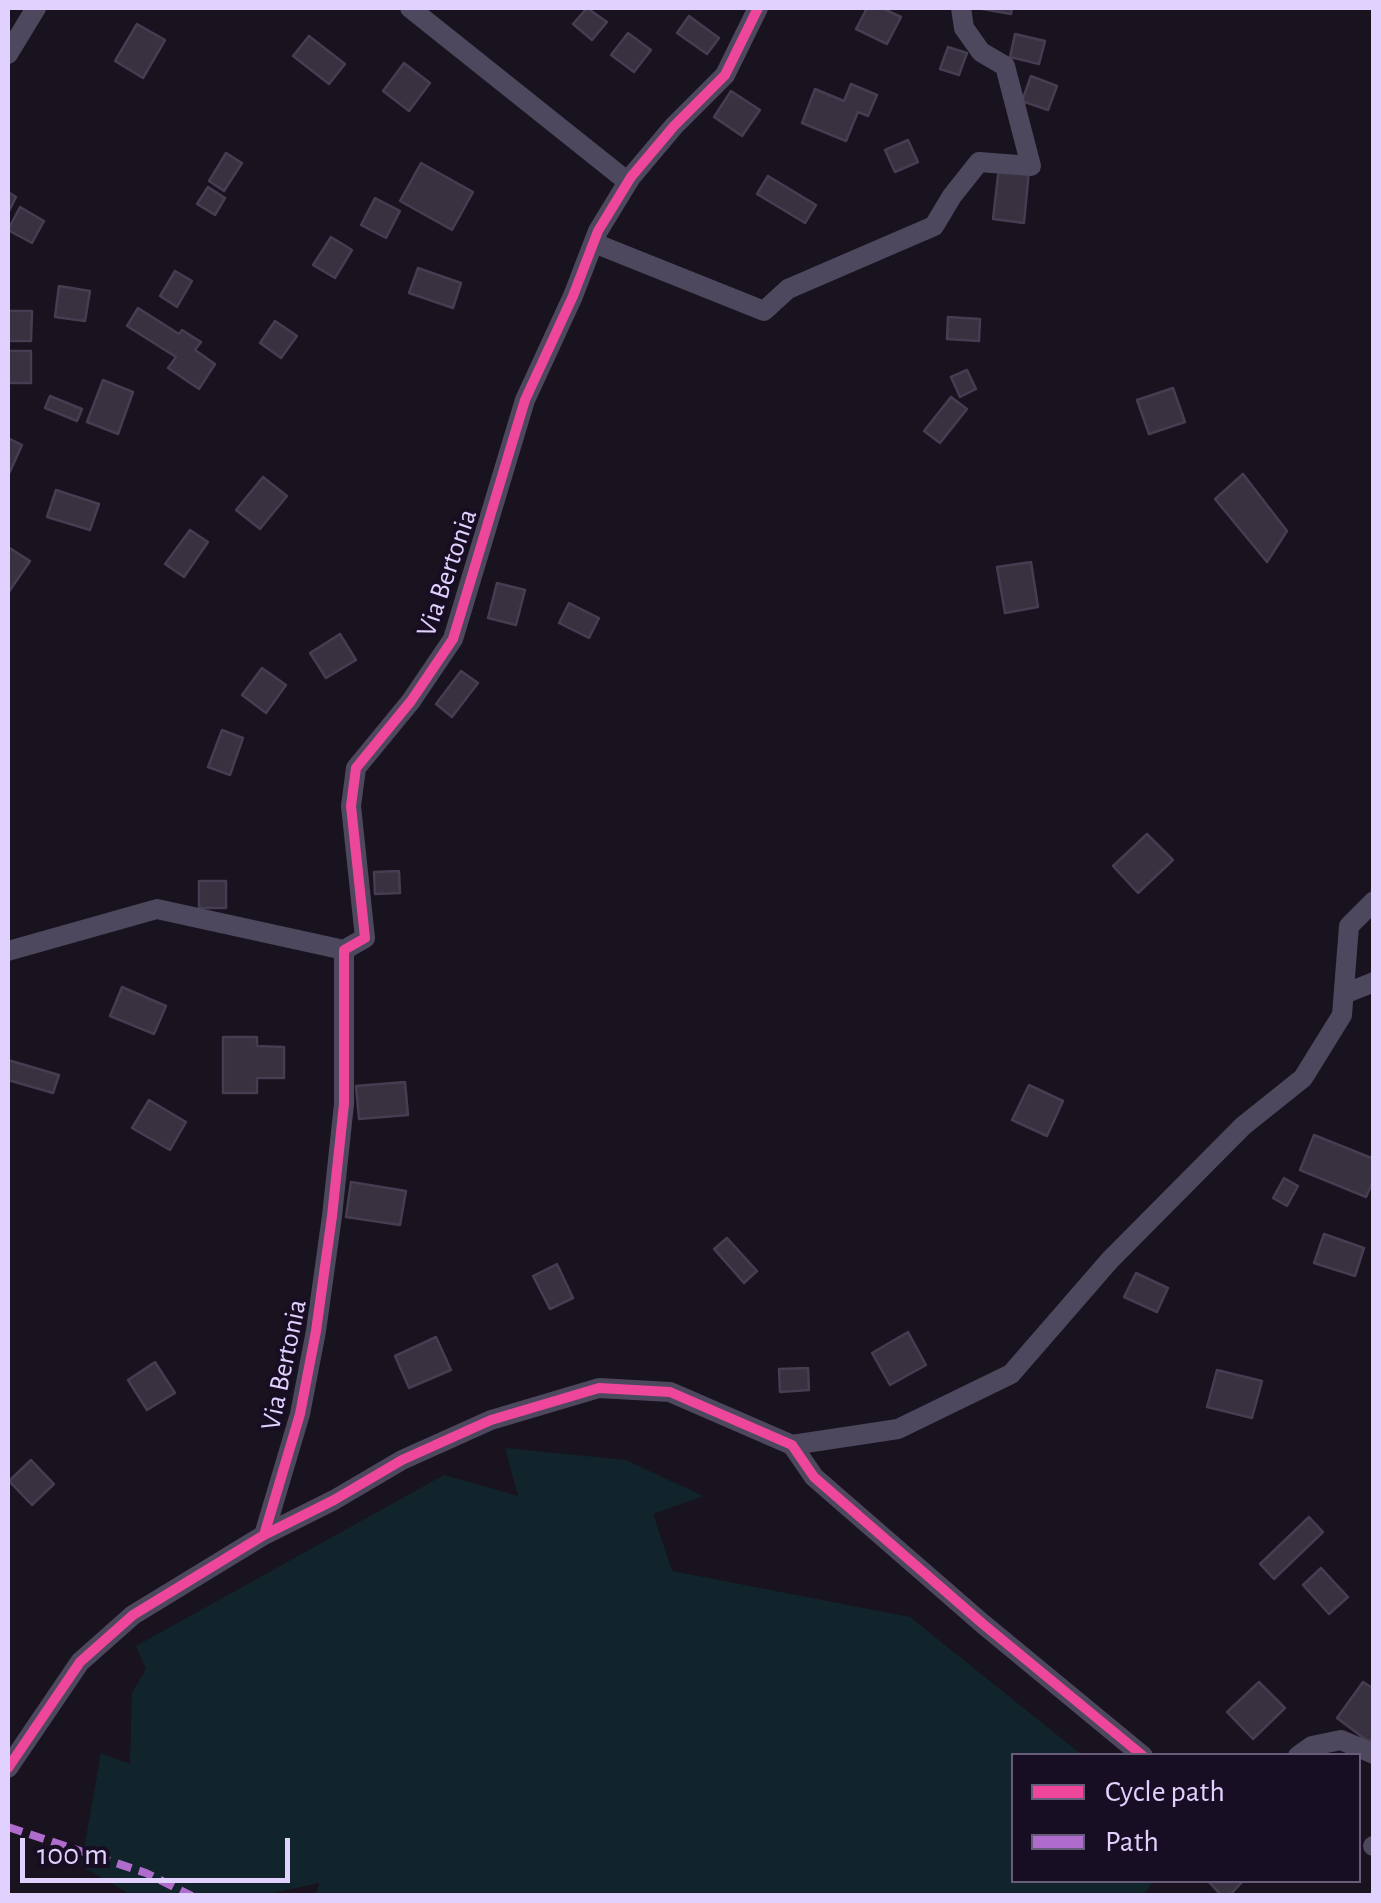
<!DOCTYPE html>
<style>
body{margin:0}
#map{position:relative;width:1381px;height:1903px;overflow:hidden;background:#18131e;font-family:"Alegreya Sans",sans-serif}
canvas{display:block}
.frame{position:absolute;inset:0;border:10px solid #e1d1fe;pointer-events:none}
.legend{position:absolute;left:1011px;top:1753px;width:350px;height:130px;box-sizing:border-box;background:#170e23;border:2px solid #685c7b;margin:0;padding:12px 18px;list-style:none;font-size:30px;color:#e1d1fe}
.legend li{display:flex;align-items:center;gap:20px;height:50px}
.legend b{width:50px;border:2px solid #685c7b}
.scale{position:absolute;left:20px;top:1838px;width:270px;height:45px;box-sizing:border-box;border:5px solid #e1d1fe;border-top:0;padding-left:12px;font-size:30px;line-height:35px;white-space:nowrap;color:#e1d1fe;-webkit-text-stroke:8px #170e23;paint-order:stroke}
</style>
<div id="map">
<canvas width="1381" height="1903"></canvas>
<div class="frame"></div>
<ul class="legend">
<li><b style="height:12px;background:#ed469a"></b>Cycle path</li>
<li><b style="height:12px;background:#b06ccc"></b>Path</li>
</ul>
<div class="scale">100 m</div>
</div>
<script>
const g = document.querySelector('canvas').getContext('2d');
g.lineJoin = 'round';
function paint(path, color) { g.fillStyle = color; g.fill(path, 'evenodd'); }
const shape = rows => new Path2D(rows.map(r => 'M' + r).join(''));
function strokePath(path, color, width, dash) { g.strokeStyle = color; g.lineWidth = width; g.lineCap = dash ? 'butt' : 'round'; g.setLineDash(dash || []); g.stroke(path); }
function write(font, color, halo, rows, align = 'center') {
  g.font = font + ' "Alegreya Sans",sans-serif'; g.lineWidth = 8; g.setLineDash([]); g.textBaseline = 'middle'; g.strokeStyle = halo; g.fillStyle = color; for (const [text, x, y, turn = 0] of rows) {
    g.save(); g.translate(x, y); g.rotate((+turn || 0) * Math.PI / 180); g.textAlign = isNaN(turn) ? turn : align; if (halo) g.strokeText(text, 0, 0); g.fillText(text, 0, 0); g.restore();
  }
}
paint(shape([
 [505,1448,626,1460,703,1496,653,1514,672,1571,910,1617,1082,1755,1014,1756,1014,1880,1154,1881,1142,1896,316,1895,319,1883,262,1895,133,1896,81,1866,101,1753,130,1764,132,1693,146,1669,136,1646,444,1475,518,1496]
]), '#12242b');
const building = shape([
 [587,8,607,22,592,40,573,24,587,8],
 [867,8,882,8,901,17,887,44,856,29,867,8],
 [977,8,1012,8,1011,14,977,8],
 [689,16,719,38,707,54,677,33,689,16],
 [137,24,165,40,143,78,115,61,137,24],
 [628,33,651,50,634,72,611,55,628,33],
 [1015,34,1045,41,1039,64,1010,57,1015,34],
 [309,36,345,64,329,84,293,56,309,36],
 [948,47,967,53,959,75,940,69,948,47],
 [404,63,430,83,409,111,383,91,404,63],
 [1031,76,1057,86,1048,110,1022,101,1031,76],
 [851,84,877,95,868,116,858,112,846,141,802,123,815,89,844,101,851,84],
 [731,91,760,110,742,136,714,117,731,91],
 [908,140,918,162,895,172,885,150,908,140],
 [226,153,242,163,224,191,209,181,226,153],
 [421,163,473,192,452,230,400,201,421,163],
 [999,167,1029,170,1024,223,993,219,999,167],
 [768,176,816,205,805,223,757,194,768,176],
 [208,187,225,198,215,215,197,204,208,187],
 [8,192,16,197,8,213,8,192],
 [375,198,400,211,386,238,361,225,375,198],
 [20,207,44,221,32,243,8,230,20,207],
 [331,237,352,250,335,278,313,265,331,237],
 [418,268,461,283,453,308,409,293,418,268],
 [175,271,192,281,177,307,160,296,175,271],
 [59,286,90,291,85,321,55,317,59,286],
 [138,308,179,334,182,330,201,342,195,350,215,364,199,389,168,368,176,357,127,326,138,308],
 [8,311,32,311,31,341,8,341,8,311],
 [948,317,980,319,979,341,947,339,948,317],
 [275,321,297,336,281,358,260,343,275,321],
 [8,351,31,351,31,383,8,383,8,351],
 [967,370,976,389,960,397,951,377,967,370],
 [103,380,133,392,118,434,87,422,103,380],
 [1173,388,1185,422,1149,434,1137,400,1173,388],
 [50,396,82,409,77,421,45,408,50,396],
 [951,397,967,409,940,443,924,431,951,397],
 [8,438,22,445,8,476,8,438],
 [1243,474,1287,531,1267,562,1215,499,1243,474],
 [263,477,287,496,260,529,236,510,263,477],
 [56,490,99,504,90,530,47,517,56,490],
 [190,530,208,542,184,577,165,564,190,530],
 [8,547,30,561,8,593,8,547],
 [1031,562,1038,607,1005,613,997,567,1031,562],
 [497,583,525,590,516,625,488,618,497,583],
 [569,603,599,618,589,638,559,623,569,603],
 [340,634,356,660,326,678,310,653,340,634],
 [262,668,286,685,266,713,242,695,262,668],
 [461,671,478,683,452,717,436,704,461,671],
 [222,730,243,738,230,775,208,767,222,730],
 [1147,834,1173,860,1138,893,1113,866,1147,834],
 [399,871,400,893,375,894,374,872,399,871],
 [199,881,226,881,226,908,199,908,199,881],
 [122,987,166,1006,154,1034,110,1016,122,987],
 [223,1037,257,1037,257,1046,284,1047,284,1078,257,1078,257,1093,223,1093,223,1037],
 [8,1060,59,1075,53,1093,8,1080,8,1060],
 [405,1082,408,1115,359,1119,356,1086,405,1082],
 [1029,1085,1063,1101,1047,1136,1012,1120,1029,1085],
 [149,1100,186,1122,170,1150,132,1128,149,1100],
 [1314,1135,1374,1159,1374,1179,1366,1197,1300,1170,1314,1135],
 [1284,1178,1298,1186,1287,1206,1273,1198,1284,1178],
 [351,1182,406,1191,400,1225,346,1217,351,1182],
 [1324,1234,1364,1248,1355,1276,1314,1263,1324,1234],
 [727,1238,757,1271,744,1283,714,1249,727,1238],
 [557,1264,573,1298,550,1309,533,1276,557,1264],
 [1136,1273,1168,1288,1157,1312,1124,1297,1136,1273],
 [908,1332,926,1365,890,1385,872,1353,908,1332],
 [436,1337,451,1370,409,1388,395,1356,436,1337],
 [155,1362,175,1393,147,1410,128,1380,155,1362],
 [808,1368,809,1390,780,1392,779,1369,808,1368],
 [1217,1370,1262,1381,1252,1418,1207,1407,1217,1370],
 [31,1460,54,1484,32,1505,9,1481,31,1460],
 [1309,1517,1323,1532,1274,1579,1260,1564,1309,1517],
 [1321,1568,1348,1597,1329,1614,1303,1585,1321,1568],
 [1259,1682,1285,1708,1253,1739,1227,1712,1259,1682],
 [1363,1682,1374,1689,1374,1736,1369,1742,1337,1718,1363,1682],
 [1207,1880,1244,1880,1229,1896,1222,1896,1207,1880]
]);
paint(building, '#373140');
strokePath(building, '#463d52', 2.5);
strokePath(shape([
 [410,8,628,182],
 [8,54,36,8],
 [594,243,764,311,788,289,934,226,952,196,979,162,1031,166,1005,66,981,52,964,28,961,8],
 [8,951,157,909,344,950],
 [1344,994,1374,982],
 [792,1445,898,1429,1011,1374,1110,1260,1243,1126,1303,1078,1342,1015,1349,926,1374,901],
 [264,1535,300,1414,316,1331,332,1216,344,1104,344,950,365,938,351,806,356,768,411,701,453,639,525,400,573,296,598,231,631,177,674,126,725,75,758,8],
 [1298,1756,1312,1746,1341,1740,1374,1754],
 [8,1768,80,1662,133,1615,264,1535,334,1500,402,1460,491,1420,599,1388,670,1392,792,1445,814,1477,983,1624,1143,1756],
 [1373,1846,1374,1846]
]), '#4e485f', 20);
strokePath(shape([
 [8,1827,146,1873,192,1896]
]), '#b06ccc', 8, [15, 8]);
strokePath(shape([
 [264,1535,300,1414,316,1331,332,1216,344,1104,344,950,365,938,351,806,356,768,411,701,453,639,525,400,573,296,598,231,631,177,674,126,725,75,758,8],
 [8,1768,80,1662,133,1615,264,1535,334,1500,402,1460,491,1420,599,1388,670,1392,792,1445,814,1477,983,1624,1143,1756]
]), '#ed469a', 10);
write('28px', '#e1d1fe', '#170e23', [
 ["Via Bertonia",447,573,-71],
 ["Via Bertonia",284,1365,-78]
]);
</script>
